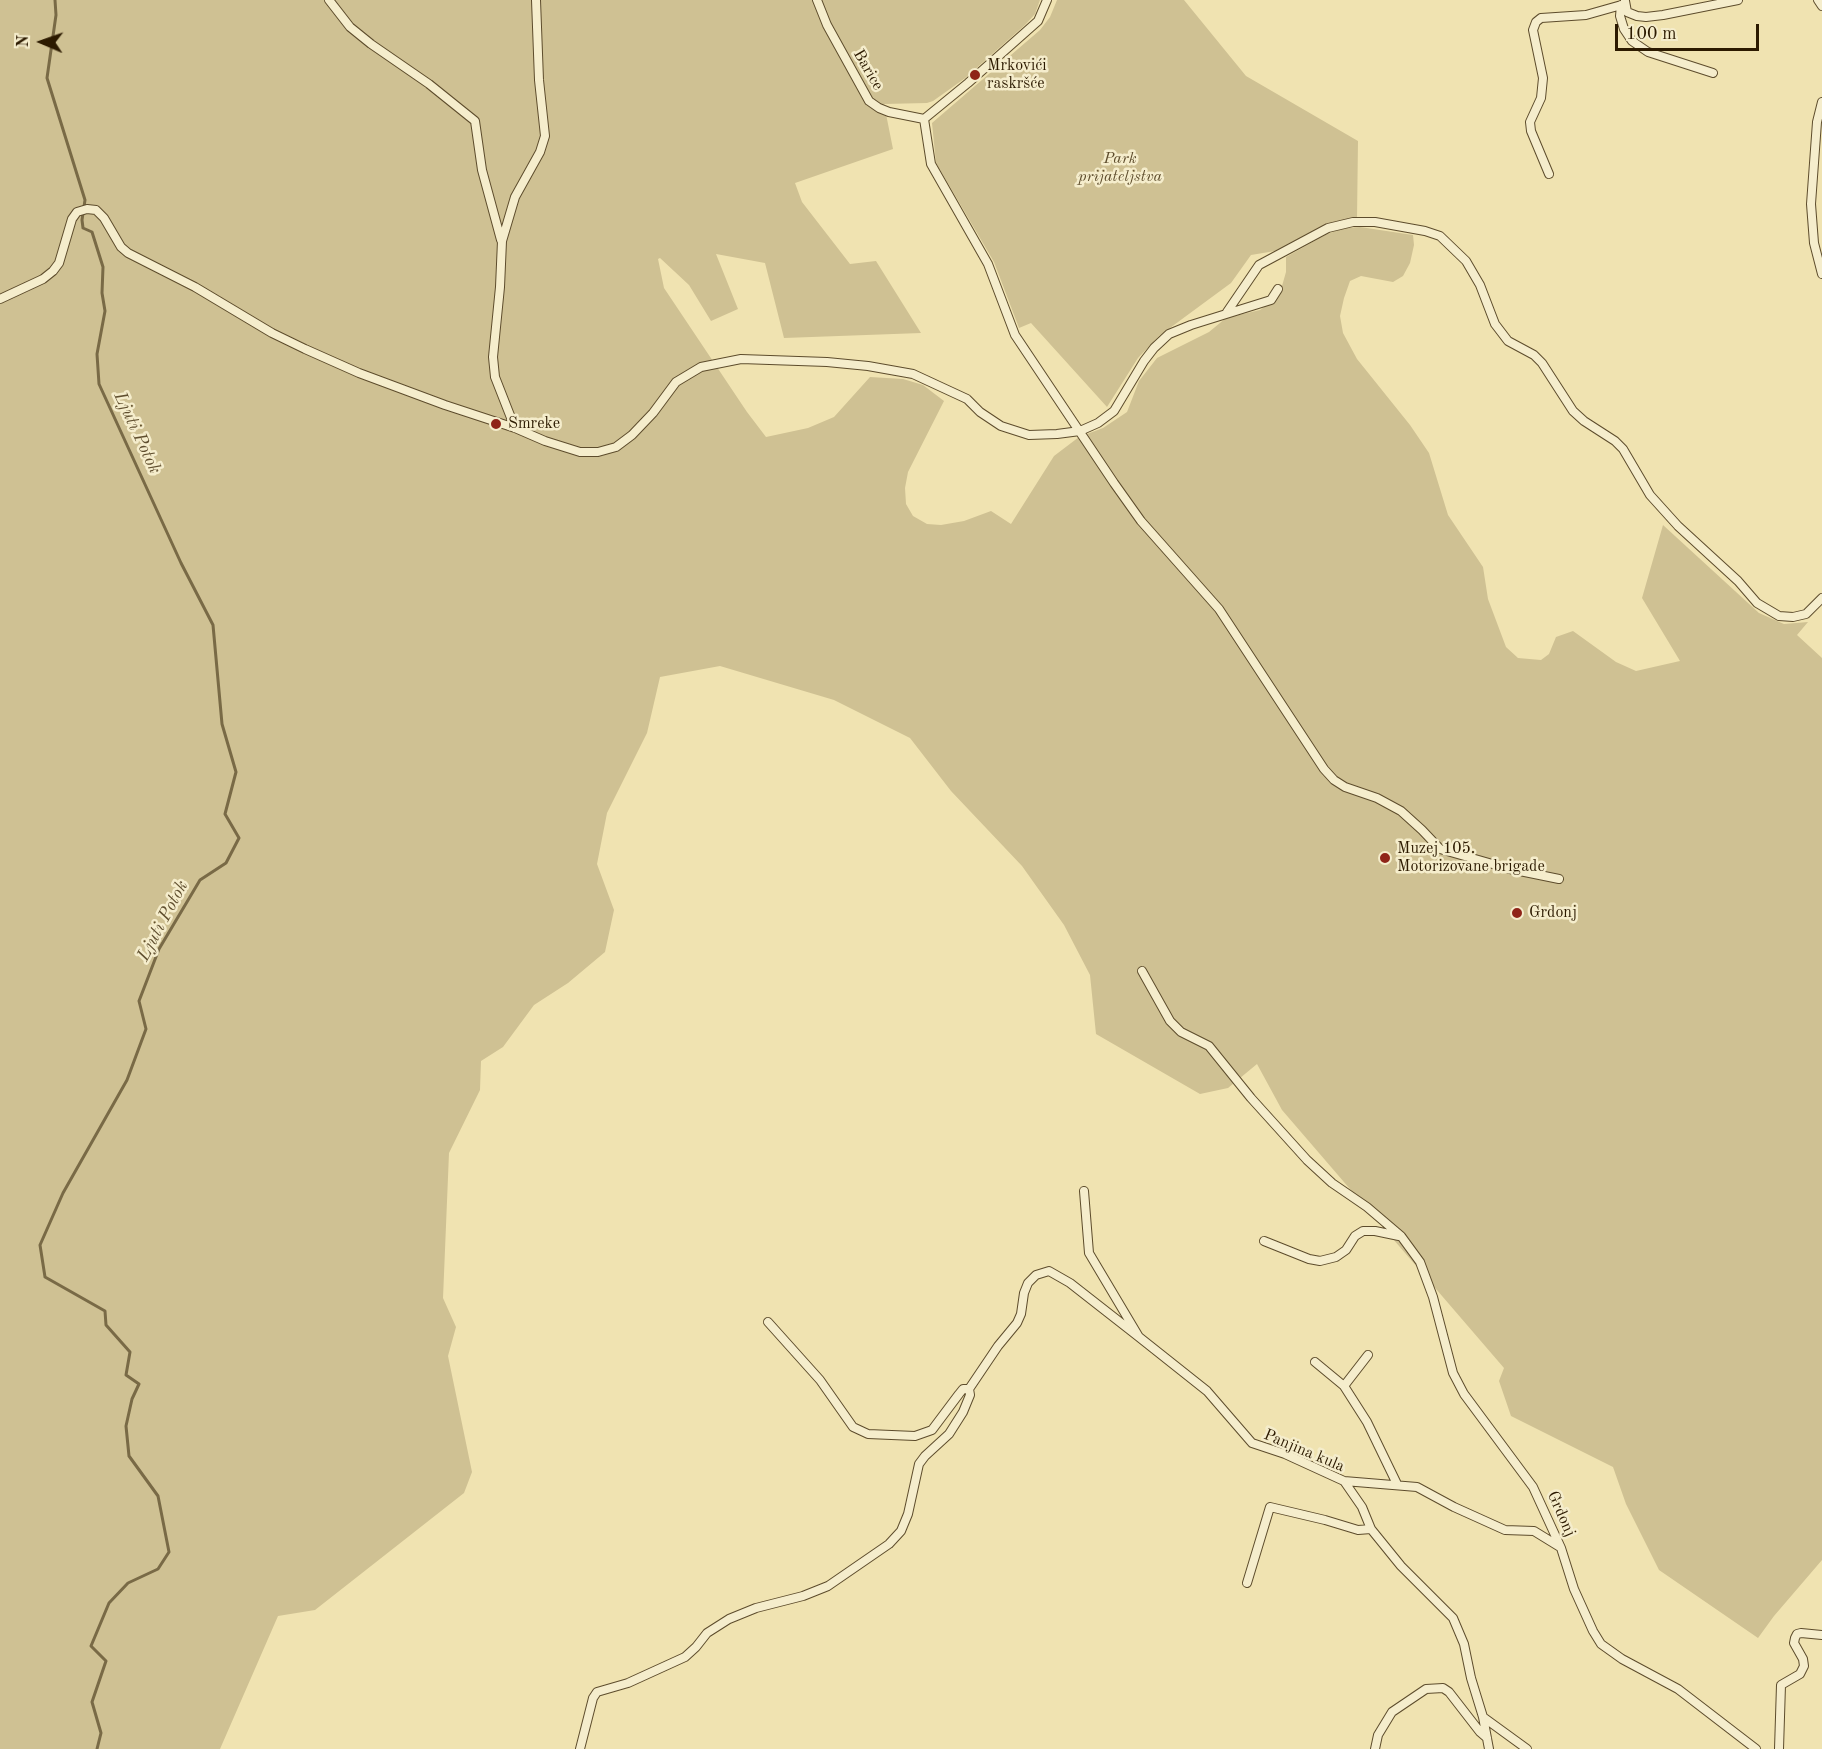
<!DOCTYPE html>
<meta charset="utf-8">
<style>
body{margin:0}
#map{position:relative;width:1822px;height:1749px;overflow:hidden;background:#f0e3b1;font-family:"Old Standard TT",serif}
canvas{display:block}
.north{position:absolute;left:12px;top:12px;width:60px;height:60px;-webkit-text-stroke:4px #f5edcc;paint-order:stroke;rotate:272deg;font-size:16px;font-weight:700;line-height:24px;text-align:center;color:#2c1a00}
.north::after{content:'';display:block;margin:auto;width:21px;height:27px;background:#2c1a00;clip-path:polygon(50% 0,100% 100%,50% 72%,0 100%)}
.scale{position:absolute;left:1615px;top:24px;width:144px;height:27px;box-sizing:border-box;border:3px solid #2c1a00;border-top:0;padding-left:8px;font-size:18px;line-height:21px;white-space:nowrap;color:#2c1a00;-webkit-text-stroke:4px #f5edcc;paint-order:stroke}
</style>
<div id="map">
<canvas width="1822" height="1749"></canvas>
<div class="north">N</div>
<div class="scale">100 m</div>
</div>
<script>
const g = document.querySelector('canvas').getContext('2d');
g.lineJoin = 'round';
function paint(path, color) { g.fillStyle = color; g.fill(path, 'evenodd'); }
const shape = rows => new Path2D(rows.map(r => 'M' + r).join(''));
function strokePath(path, color, width, dash) { g.strokeStyle = color; g.lineWidth = width; g.lineCap = dash ? 'butt' : 'round'; g.setLineDash(dash || []); g.stroke(path); }
function write(font, color, halo, rows, align = 'center') {
  g.font = font + ' "Old Standard TT",serif'; g.lineWidth = 5; g.setLineDash([]); g.textBaseline = 'middle'; g.strokeStyle = halo; g.fillStyle = color; for (const [text, x, y, turn = 0] of rows) {
    g.save(); g.translate(x, y); g.rotate((+turn || 0) * Math.PI / 180); g.textAlign = isNaN(turn) ? turn : align; if (halo) g.strokeText(text, 0, 0); g.fillText(text, 0, 0); g.restore();
  }
}
paint(shape([
 [0,0,1040,0,1035,14,1025,25,964,79,933,101,927,103,884,104,893,149,795,183,802,202,850,264,876,261,921,333,784,338,765,263,716,254,738,309,711,321,689,285,660,258,658,259,664,288,747,412,766,437,808,428,834,417,870,377,903,379,923,385,944,401,908,472,905,488,906,504,913,516,927,524,941,525,964,521,991,511,1011,524,1054,456,1079,437,1103,428,1127,412,1139,381,1157,358,1209,332,1226,318,1260,310,1274,300,1282,286,1286,272,1286,257,1327,234,1345,228,1360,227,1413,235,1414,245,1410,263,1403,276,1393,282,1361,276,1350,281,1344,298,1340,316,1343,333,1357,359,1410,425,1429,453,1448,515,1483,567,1488,599,1506,647,1518,658,1541,660,1549,654,1556,637,1573,631,1616,662,1636,671,1680,661,1642,598,1663,525,1759,613,1784,624,1808,622,1797,635,1822,658,1822,1560,1774,1616,1758,1638,1659,1570,1626,1504,1613,1467,1511,1416,1499,1381,1504,1368,1282,1110,1257,1064,1228,1088,1200,1094,1096,1034,1090,975,1064,925,1022,866,951,791,910,738,834,700,720,666,660,677,647,733,607,813,597,864,614,910,605,952,568,983,534,1005,503,1047,481,1061,480,1090,449,1153,443,1298,456,1327,448,1356,472,1472,464,1493,315,1610,278,1616,220,1749,0,1749],
 [1057,0,1184,0,1246,76,1358,141,1357,218,1334,222,1281,250,1251,255,1231,283,1159,336,1138,358,1107,407,1031,323,1019,328,994,262,936,163,932,123,1040,30,1050,17]
]), '#cfc193');
strokePath(shape([
 [55,0,56,15,47,78,85,200,82,220,83,228,92,232,103,267,102,293,105,311,97,354,99,384,181,563,213,625,222,724,236,772,225,814,239,838,226,863,200,880,159,949,139,1001,146,1029,127,1080,63,1193,40,1245,45,1277,105,1311,106,1325,130,1352,126,1375,139,1384,132,1399,126,1426,129,1456,158,1496,169,1552,158,1569,128,1583,109,1603,91,1646,106,1661,92,1702,101,1733,97,1749]
]), '#796a46', 3);
const street = shape([
 [329,0,350,27,371,44,429,84,475,121,482,170,501,240],
 [817,0,827,25,869,101,879,108,889,112,924,119],
 [1818,0,1822,6],
 [1625,1,1627,12,1637,16,1646,17,1663,15,1738,0],
 [1621,5,1620,16,1624,29,1632,41,1648,52,1713,73],
 [1822,102,1817,122,1811,204,1814,243,1822,274],
 [924,119,931,164,988,264,1015,335,1114,483,1141,521,1219,609,1324,769,1334,780,1345,787,1377,798,1401,811,1422,830,1440,849,1510,869,1559,879],
 [924,119,968,83,1038,21,1047,0],
 [1549,174,1531,131,1530,122,1541,98,1543,78,1533,30,1536,22,1541,18,1586,15,1625,4],
 [0,299,43,279,53,271,59,263,72,219,77,212,87,209,96,210,104,218,121,247,128,253,195,287,272,333,305,349,359,373,445,405,515,428,545,441,580,452,598,452,616,447,632,435,653,413,676,382,701,367,741,359,827,362,868,366,913,374,967,399,980,412,1001,426,1029,435,1057,434,1080,431,1098,423,1114,411,1144,361,1154,348,1169,334,1191,325,1271,300,1278,289],
 [1227,312,1259,265,1328,228,1353,222,1375,222,1425,231,1440,236,1466,261,1480,285,1495,324,1508,341,1534,355,1542,363,1573,411,1584,421,1615,441,1623,449,1650,495,1678,526,1738,581,1757,603,1779,616,1793,617,1806,614,1822,598],
 [515,428,495,377,493,357,500,287,502,241,515,197,540,152,545,136,539,80,536,0],
 [1142,971,1170,1021,1181,1032,1209,1046,1251,1098,1307,1160,1332,1183,1367,1207,1401,1236,1420,1262,1433,1297,1453,1373,1464,1394,1533,1487,1561,1548,1574,1589,1593,1631,1601,1644,1622,1659,1678,1689,1756,1749],
 [1084,1191,1089,1253,1139,1337,1207,1391,1252,1443,1285,1454,1344,1481,1362,1507,1371,1529,1401,1566,1453,1618,1464,1644,1471,1678,1483,1717,1527,1749],
 [1264,1241,1309,1259,1320,1261,1336,1257,1346,1250,1355,1236,1363,1231,1375,1231,1399,1236],
 [768,1322,820,1380,853,1427,868,1434,915,1436,932,1430,959,1394,963,1389,969,1389],
 [1368,1355,1344,1386,1367,1422,1397,1484],
 [1315,1362,1344,1386],
 [1344,1481,1417,1487,1454,1507,1505,1530,1534,1531,1560,1547],
 [1247,1583,1270,1507,1325,1520,1358,1530,1371,1529],
 [1483,1717,1489,1749],
 [580,1749,593,1698,597,1692,628,1683,685,1657,696,1647,707,1633,729,1619,756,1608,803,1596,828,1586,889,1544,901,1531,908,1514,919,1464,925,1456,949,1434,963,1412,970,1395,969,1389,998,1346,1017,1323,1021,1314,1024,1293,1028,1283,1036,1275,1049,1271,1070,1283,1139,1337],
 [1375,1749,1378,1735,1392,1712,1426,1689,1443,1688,1449,1692,1480,1732,1487,1738],
 [1779,1749,1781,1685,1800,1674,1804,1666,1803,1659,1794,1643,1795,1638,1797,1634,1801,1633,1822,1635]
]);
strokePath(street, '#5d4c2c', 10);
strokePath(street, '#f5edcc', 8);
for (const [x, y, r, color] of [
 [975,75,6,"#8f2418"],
 [496,424,6,"#8f2418"],
 [1385,858,6,"#8f2418"],
 [1517,913,6,"#8f2418"]
]) { const dot = new Path2D(); dot.arc(x, y, r, 0, 2 * Math.PI); g.fillStyle = color; g.fill(dot); strokePath(dot, '#f5edcc', 2); }
write('16px', '#2c1a00', '#f5edcc', [
 ["Mrkovići",987,66],
 ["raskršće",987,84],
 ["Smreke",508,424],
 ["Muzej 105.",1397,849],
 ["Motorizovane brigade",1397,867],
 ["Grdonj",1529,913]
], 'left');
write('16px', '#2c1a00', '#f5edcc', [
 ["Barice",868,70,60],
 ["Panjina kula",1304,1451,23],
 ["Grdonj",1561,1514,66]
]);
write('italic 16px', '#5d4c2c', '#f5edcc', [
 ["Park",1120,159],
 ["prijateljstva",1120,177]
]);
write('italic 18px', '#604f2f', '#f5edcc', [
 ["Ljuti Potok",137,433,65],
 ["Ljuti Potok",163,921,-62]
]);
</script>
